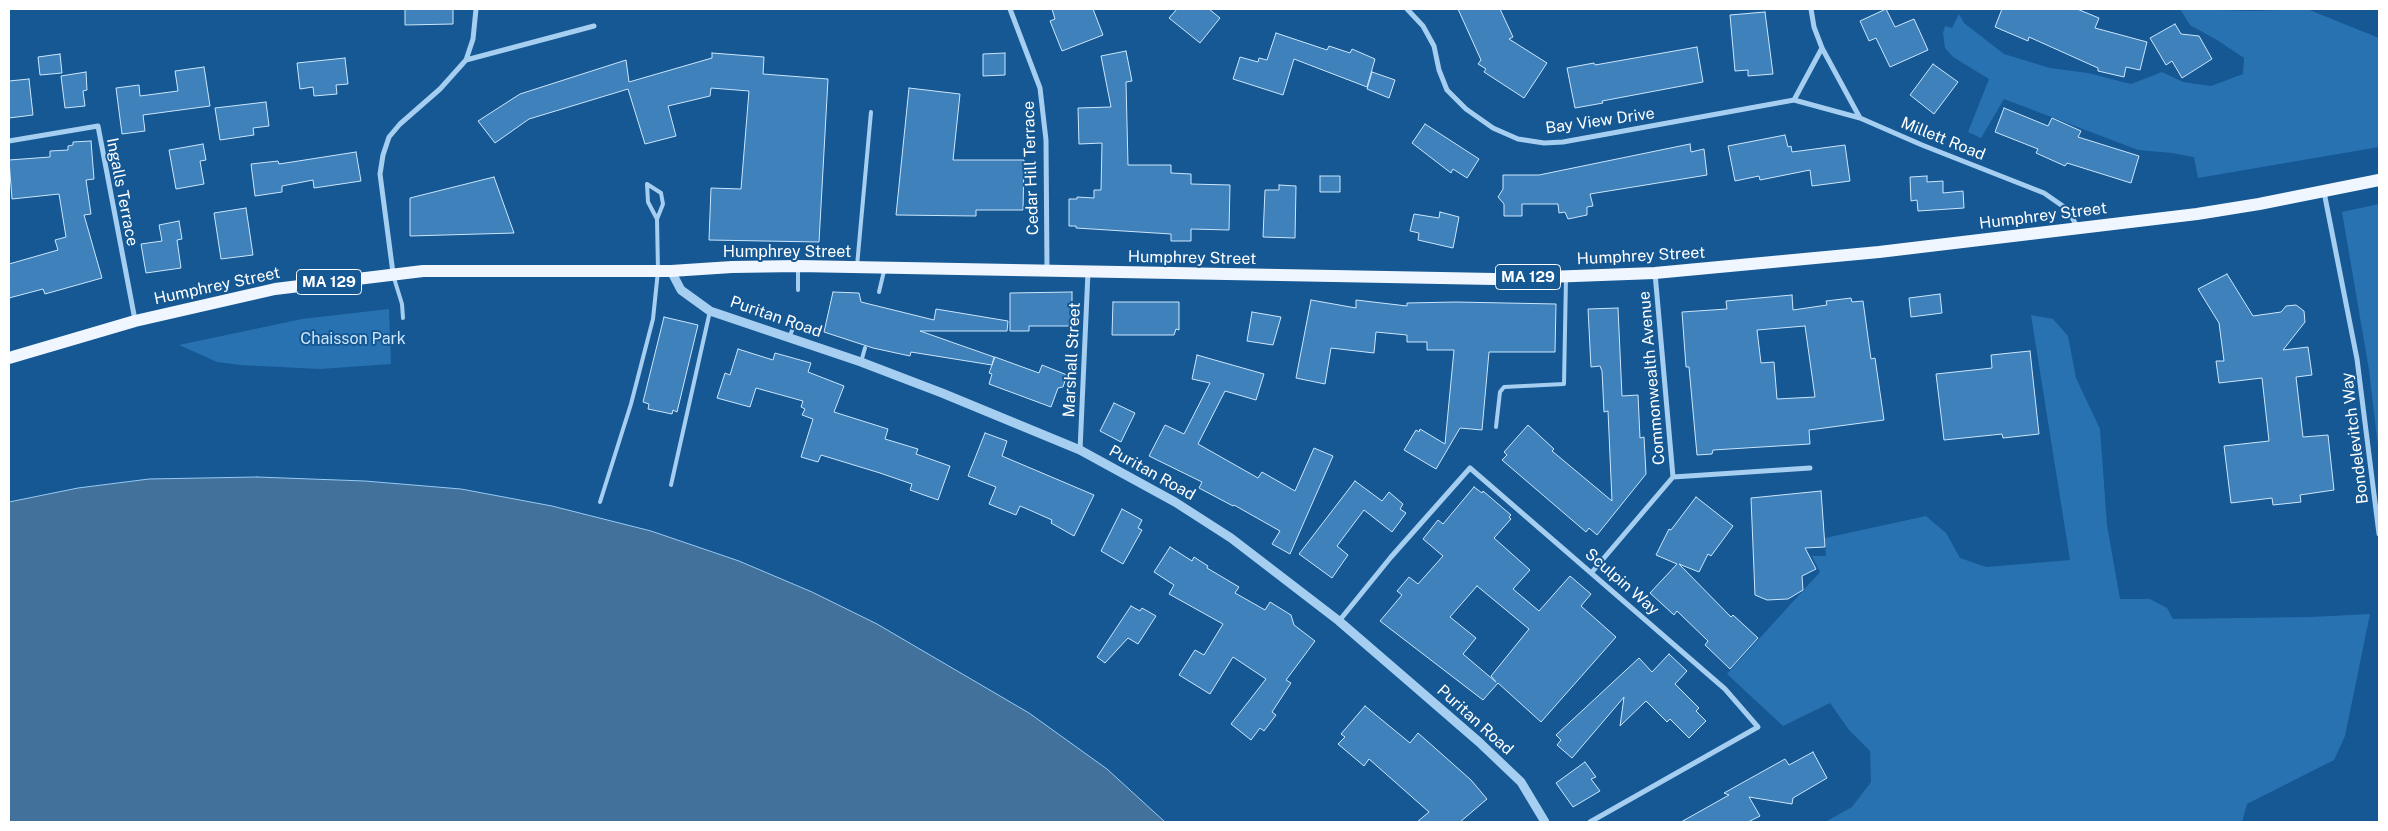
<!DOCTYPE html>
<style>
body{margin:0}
#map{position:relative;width:2388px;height:831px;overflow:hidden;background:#155893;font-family:"Public Sans",sans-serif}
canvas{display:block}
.frame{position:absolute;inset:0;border:10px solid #fff;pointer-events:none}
</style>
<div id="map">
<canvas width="2388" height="831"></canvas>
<div class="frame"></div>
</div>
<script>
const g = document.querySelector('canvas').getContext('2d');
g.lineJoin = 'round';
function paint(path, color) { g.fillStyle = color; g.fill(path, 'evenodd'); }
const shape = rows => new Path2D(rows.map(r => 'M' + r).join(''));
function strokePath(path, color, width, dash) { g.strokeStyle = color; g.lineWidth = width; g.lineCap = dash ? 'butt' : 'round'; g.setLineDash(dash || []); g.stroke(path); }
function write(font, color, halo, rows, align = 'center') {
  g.font = font + ' "Public Sans",sans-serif'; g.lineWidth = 4; g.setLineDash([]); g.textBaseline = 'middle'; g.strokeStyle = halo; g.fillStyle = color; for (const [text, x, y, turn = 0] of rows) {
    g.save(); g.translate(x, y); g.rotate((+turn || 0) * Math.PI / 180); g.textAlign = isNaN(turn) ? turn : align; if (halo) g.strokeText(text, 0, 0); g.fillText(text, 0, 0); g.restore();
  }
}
paint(shape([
 [2180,9,2254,11,2307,9,2379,38,2379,147,2198,178,2194,157,2172,153,2138,150,2004,99,1981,138,1968,132,1989,79,1953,57,1945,48,1943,33,1945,26,1952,28,1959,14,1964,23,2004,54,2050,68,2088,73,2131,84,2162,72,2183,82,2211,86,2243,74,2244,58,2217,40,2190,25],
 [2379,204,2379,455,2369,370,2342,212],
 [389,309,391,364,320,369,240,365,217,362,179,345,302,319],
 [2031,315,2053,319,2068,336,2076,378,2100,429,2107,525,2120,599,2150,599,2167,608,2173,619,2311,617,2370,614,2345,736,2334,760,2247,804,2242,822,1825,822,1852,807,1871,782,1870,751,1849,730,1830,703,1783,726,1727,674,1820,572,1812,556,1826,556,1825,538,1926,516,1946,533,1960,558,1986,567,2070,560]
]), '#2872b2');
const water = shape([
 [257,477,365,481,461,489,552,506,651,531,739,561,812,592,877,624,1029,713,1107,769,1165,822,9,822,9,502,78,488,149,479,257,477]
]);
paint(water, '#42719c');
strokePath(water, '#97caf4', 1);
const building = shape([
 [405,9,453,9,453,24,405,25,405,9],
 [1052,9,1093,9,1103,35,1062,51,1050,21,1055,19,1052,9],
 [1177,9,1209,9,1220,18,1200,43,1169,18,1177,9],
 [1458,9,1500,9,1513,37,1509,39,1547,63,1524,98,1484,72,1486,69,1478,64,1481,60,1458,9],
 [1886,9,1895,27,1914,19,1928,50,1890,67,1876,38,1869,41,1860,21,1886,9],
 [2002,9,2077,9,2099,18,2095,28,2147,42,2140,70,2126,67,2124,77,2098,71,2098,68,2029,37,2028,41,1995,27,2002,9],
 [1765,12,1773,74,1748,76,1748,70,1735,71,1730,15,1765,12],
 [2175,24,2181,34,2199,36,2212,59,2182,78,2172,61,2166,65,2150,38,2175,24],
 [1276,33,1327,50,1329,46,1350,53,1352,49,1375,59,1367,87,1294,59,1283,95,1233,79,1240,57,1258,62,1259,58,1267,60,1276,33],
 [1697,47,1703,82,1602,101,1603,103,1575,108,1567,68,1594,63,1595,65,1697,47],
 [1126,51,1132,81,1126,82,1128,165,1171,165,1171,173,1191,174,1191,184,1230,185,1229,230,1191,229,1191,241,1171,241,1171,234,1076,228,1076,226,1069,226,1069,199,1077,199,1077,197,1094,198,1094,190,1101,190,1102,143,1079,144,1078,108,1111,107,1101,56,1126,51],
 [712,53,764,57,763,74,828,79,819,242,709,240,711,188,741,189,749,91,711,88,710,96,668,106,676,136,645,144,628,89,529,119,495,143,478,121,520,94,626,60,629,82,712,58,712,53],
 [1005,53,1005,75,983,76,983,54,1005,53],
 [60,54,62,73,40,75,38,57,60,54],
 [345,58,348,84,336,85,337,94,314,96,313,87,300,89,297,63,345,58],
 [1933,64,1958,82,1934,114,1910,95,1933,64],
 [204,67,210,106,143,115,145,131,122,134,116,88,139,85,140,96,178,91,175,71,204,67],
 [86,72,87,90,83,91,85,106,65,108,61,76,86,72],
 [1372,72,1395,80,1389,98,1367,89,1372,72],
 [29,79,33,115,9,118,9,81,29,79],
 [909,88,960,94,953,160,1024,160,1023,210,976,210,976,216,896,215,909,88],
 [266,102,269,126,253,128,254,135,220,140,215,108,266,102],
 [2004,108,2048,126,2052,118,2081,131,2078,137,2139,156,2131,183,2067,163,2065,166,2036,153,2038,149,1995,132,2004,108],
 [1425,124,1479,159,1467,178,1453,169,1451,173,1412,143,1425,124],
 [1785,135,1788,147,1791,146,1792,152,1845,145,1850,181,1812,186,1810,170,1760,180,1759,176,1735,181,1728,146,1785,135],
 [91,141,94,179,86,180,91,214,84,215,102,278,45,294,43,289,9,298,9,264,58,250,55,240,66,237,59,194,12,199,9,160,50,157,50,151,68,150,68,146,73,145,73,142,91,141],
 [203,144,206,160,200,161,204,184,176,189,169,150,203,144],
 [1690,144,1691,152,1704,149,1707,175,1590,194,1593,206,1587,207,1587,215,1568,219,1565,212,1559,213,1558,204,1522,204,1522,216,1504,216,1504,204,1498,197,1503,189,1503,175,1539,175,1690,144],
 [356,152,361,181,314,188,313,180,282,186,282,192,255,196,251,164,278,161,279,164,356,152],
 [1320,176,1340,176,1340,192,1320,192,1320,176],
 [1927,176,1927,182,1943,181,1943,193,1963,191,1964,208,1918,211,1917,200,1911,201,1910,177,1927,176],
 [494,177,514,233,410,236,410,198,494,177],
 [1279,185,1296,186,1295,238,1263,237,1265,190,1279,190,1279,185],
 [246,208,253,255,221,259,214,213,246,208],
 [1440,212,1459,217,1453,248,1418,240,1419,233,1410,231,1414,214,1439,218,1440,212],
 [179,221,182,239,177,240,181,268,146,273,141,244,162,241,159,225,179,221],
 [2227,274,2253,316,2281,312,2286,306,2296,305,2304,311,2305,322,2283,350,2308,347,2312,375,2296,377,2303,437,2328,435,2334,490,2300,495,2301,502,2273,505,2272,498,2231,503,2224,446,2269,441,2262,378,2219,383,2216,361,2224,361,2219,323,2198,289,2227,274],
 [833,292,859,293,861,302,934,320,936,309,1008,321,1007,331,920,331,994,357,992,365,911,352,910,356,873,348,824,332,833,292],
 [1072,292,1072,326,1029,326,1029,331,1010,331,1010,293,1072,292],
 [1940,294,1942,313,1911,317,1909,298,1940,294],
 [1792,295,1793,310,1827,305,1826,301,1851,298,1852,302,1863,301,1871,359,1875,358,1884,420,1809,430,1810,444,1713,450,1712,454,1697,455,1689,367,1686,367,1682,312,1727,309,1726,301,1792,295],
 [1805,326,1815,397,1777,399,1774,362,1761,363,1757,330,1805,326],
 [1311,300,1356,308,1356,300,1407,306,1407,303,1456,302,1556,304,1555,352,1489,352,1482,430,1460,428,1436,469,1404,450,1416,430,1419,432,1420,429,1445,444,1454,350,1427,350,1427,342,1407,342,1407,335,1376,332,1374,353,1331,348,1325,384,1296,378,1311,300],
 [1113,302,1179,302,1179,330,1176,329,1174,335,1112,335,1113,302],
 [1618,308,1622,396,1638,395,1640,438,1644,437,1646,474,1597,535,1589,528,1586,532,1502,460,1507,455,1504,452,1528,425,1554,449,1552,451,1612,501,1608,411,1604,412,1602,371,1600,366,1591,367,1588,309,1618,308],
 [1252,312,1281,317,1273,345,1247,341,1252,312],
 [664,317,698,325,677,412,673,410,672,414,648,409,649,404,643,402,664,317],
 [738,349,773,360,775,353,811,363,808,372,844,386,834,412,888,429,885,439,918,449,916,454,950,466,938,500,910,490,912,484,880,473,821,455,818,462,801,457,813,419,802,415,805,409,801,407,803,401,756,388,750,407,717,398,725,373,730,375,738,349],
 [2030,351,2039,434,2003,438,2002,434,1944,440,1936,374,1992,368,1991,355,2030,351],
 [1197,355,1264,374,1256,400,1225,391,1198,444,1258,478,1262,472,1295,491,1314,448,1333,456,1290,554,1272,544,1280,531,1234,505,1233,506,1199,488,1202,482,1149,456,1165,425,1184,434,1210,383,1192,379,1197,355],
 [995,357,1039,373,1042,365,1067,375,1063,387,1058,388,1051,407,989,384,992,374,989,373,995,357],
 [1114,403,1135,413,1121,442,1100,431,1114,403],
 [985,433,1007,441,1002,456,1094,495,1074,536,1051,523,1052,520,1025,508,1020,506,1016,515,989,504,996,487,968,476,985,433],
 [1355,481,1382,501,1389,492,1403,504,1400,509,1406,513,1392,532,1364,510,1337,546,1348,555,1332,578,1299,554,1355,481],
 [1474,487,1482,493,1483,491,1511,515,1509,517,1511,519,1494,538,1530,570,1513,589,1539,611,1570,576,1591,594,1581,606,1616,637,1541,722,1498,683,1483,700,1380,621,1402,595,1397,591,1409,577,1418,584,1443,556,1423,539,1438,520,1443,524,1474,487],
 [1477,586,1529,629,1491,676,1496,682,1463,654,1476,638,1450,617,1477,586],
 [1821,491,1825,547,1805,548,1816,569,1802,576,1803,590,1788,599,1767,600,1755,595,1751,498,1821,491],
 [1696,497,1733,526,1711,556,1708,554,1699,572,1679,564,1731,617,1733,615,1758,638,1730,669,1705,645,1708,641,1677,611,1674,615,1650,593,1677,564,1656,555,1669,529,1671,530,1696,497],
 [1122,509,1142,520,1138,528,1142,530,1123,564,1101,551,1122,509],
 [1170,547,1192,561,1194,557,1208,566,1207,568,1239,587,1235,593,1265,610,1270,602,1291,615,1294,625,1315,641,1286,680,1291,683,1272,712,1276,715,1264,731,1260,728,1251,740,1231,724,1266,679,1233,657,1210,694,1179,675,1195,650,1204,655,1223,624,1169,594,1174,585,1154,572,1170,547],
 [1131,606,1140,611,1142,608,1156,616,1138,644,1128,638,1105,663,1097,657,1131,606],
 [1669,654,1687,671,1675,684,1699,708,1696,711,1706,721,1689,738,1670,719,1667,722,1646,701,1620,726,1624,697,1572,758,1557,745,1561,740,1556,735,1639,658,1652,672,1669,654],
 [1365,706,1410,743,1418,733,1471,780,1487,799,1460,822,1417,822,1429,812,1369,759,1364,766,1338,744,1345,737,1341,734,1365,706],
 [1813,752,1827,778,1793,798,1792,804,1749,797,1760,816,1748,822,1681,822,1729,795,1724,793,1785,759,1789,765,1813,752],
 [1585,762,1596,777,1591,779,1600,791,1573,807,1556,783,1585,762]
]);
paint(building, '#3e81bb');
strokePath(building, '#cce6fc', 1);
strokePath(shape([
 [647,184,661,193,663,204,657,219],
 [857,266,871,112],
 [798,269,798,290],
 [394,278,402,304,403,318],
 [879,292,884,271],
 [789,338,795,323],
 [861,362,865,348],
 [1496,427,1500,392,1504,387,1564,384,1566,278],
 [671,485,710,311],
 [600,502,631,404,653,319,658,271,657,219,648,202,647,184]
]), '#a5cef1', 4);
strokePath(shape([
 [1010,9,1040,88,1046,140,1047,270],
 [1407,9,1423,26,1434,46,1439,70,1447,90,1466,109,1493,128,1518,139,1544,143,1563,142,1794,100,1860,118],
 [1811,9,1814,27,1822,48,1860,118,1922,145,2044,193,2067,209,2078,228],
 [466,60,594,26],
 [1794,100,1822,48],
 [9,141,98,126,135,320],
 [2324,192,2357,359,2379,534],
 [393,273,380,174,383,155,389,137,400,124,440,89,466,60,473,39,476,9],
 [1080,450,1088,272],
 [1673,477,1810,468],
 [1592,572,1673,477,1655,273],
 [1339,621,1391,557,1470,468,1725,689,1758,727,1590,822]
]), '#a5cef1', 5);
strokePath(shape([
 [671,271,681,290,710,311,861,362,942,393,1080,450,1175,502,1231,538,1339,621,1412,684,1479,742,1521,782,1545,822]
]), '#a5cef1', 9);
strokePath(shape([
 [9,358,135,321,275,289,423,271,671,271,732,267,798,266,1494,279,1655,273,1879,252,2197,214,2259,204,2379,180]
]), '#eff6ff', 12);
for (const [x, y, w] of [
 [1528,277,65],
 [329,282,65]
]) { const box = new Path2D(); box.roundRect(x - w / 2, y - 12.5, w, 25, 4); g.fillStyle = '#155893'; g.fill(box); strokePath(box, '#fff', 1); }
write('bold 15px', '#fff', null, [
 ["MA 129",1528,277],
 ["MA 129",329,282]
]);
write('16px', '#fff', '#155893', [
 ["Bay View Drive",1600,121,-8],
 ["Millett Road",1943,139,22],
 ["Cedar Hill Terrace",1031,168,-92],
 ["Ingalls Terrace",122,192,79],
 ["Humphrey Street",2043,216,-7],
 ["Humphrey Street",787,252],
 ["Humphrey Street",1641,256,-3],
 ["Humphrey Street",1192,258,1],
 ["Humphrey Street",217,286,-12],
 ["Puritan Road",776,317,19],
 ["Marshall Street",1072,360,-87],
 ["Commonwealth Avenue",1652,378,-95],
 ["Bondelevitch Way",2355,438,-97],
 ["Puritan Road",1152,473,29],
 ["Sculpin Way",1622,582,41],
 ["Puritan Road",1475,720,42]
]);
write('16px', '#cce6fc', '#155893', [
 ["Chaisson Park",353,339]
]);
</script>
